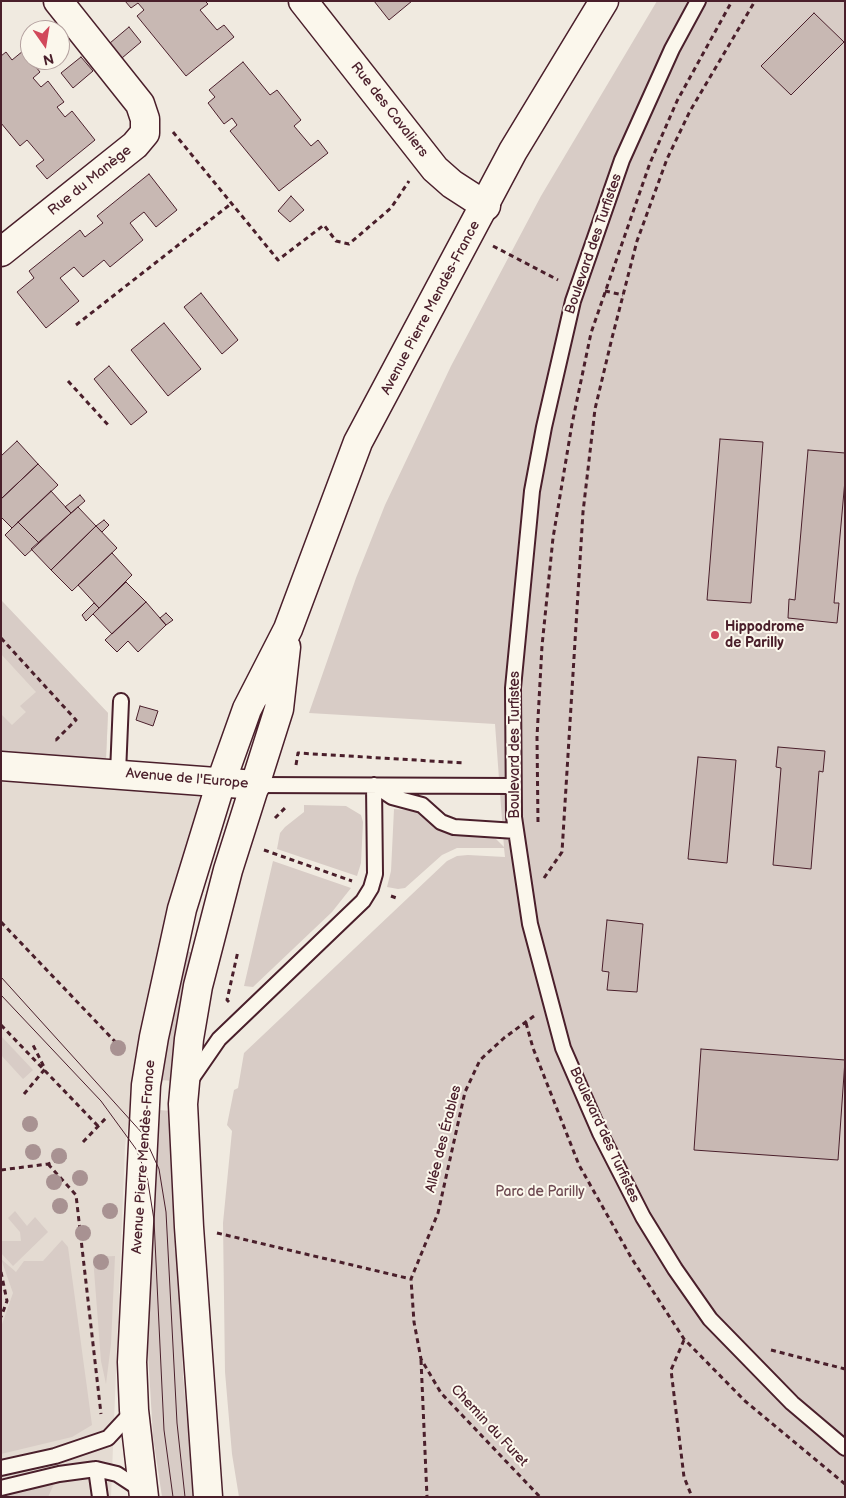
<!DOCTYPE html>
<meta charset="utf-8">
<style>
body{margin:0}
#map{position:relative;width:846px;height:1498px;overflow:hidden;background:#f0eae0;font-family:"Balsamiq Sans",sans-serif}
canvas{display:block}
.frame{position:absolute;inset:0;border:2px solid #4a1f2b;pointer-events:none}
.north{position:absolute;left:20px;top:20px;width:50px;height:50px;box-sizing:border-box;background:#fbf7ec;border:1px solid #b4a19f;border-radius:50%;rotate:167deg;font-size:14px;font-weight:700;line-height:20px;text-align:center;color:#4a1f2b}
.north::after{content:'';display:block;margin:auto;width:18px;height:22px;background:#d1495b;clip-path:polygon(50% 0,100% 100%,50% 72%,0 100%)}
</style>
<div id="map">
<canvas width="846" height="1498"></canvas>
<div class="frame"></div>
<div class="north">N</div>
</div>
<script>
const g = document.querySelector('canvas').getContext('2d');
g.lineJoin = 'round';
function paint(path, color) { g.fillStyle = color; g.fill(path, 'evenodd'); }
const shape = rows => new Path2D(rows.map(r => 'M' + r).join(''));
function strokePath(path, color, width, dash) { g.strokeStyle = color; g.lineWidth = width; g.lineCap = dash ? 'butt' : 'round'; g.setLineDash(dash || []); g.stroke(path); }
function write(font, color, halo, rows, align = 'center') {
  g.font = font + ' "Balsamiq Sans",sans-serif'; g.lineWidth = 4; g.setLineDash([]); g.textBaseline = 'middle'; g.strokeStyle = halo; g.fillStyle = color; for (const [text, x, y, turn = 0] of rows) {
    g.save(); g.translate(x, y); g.rotate((+turn || 0) * Math.PI / 180); g.textAlign = isNaN(turn) ? turn : align; if (halo) g.strokeText(text, 0, 0); g.fillText(text, 0, 0); g.restore();
  }
}
paint(shape([
 [1,600,108,713,106,759,211,766,180,882,131,1101,125,1146,111,1497,1,1497]
]), '#e4dbd2');
paint(shape([
 [657,1,845,1,845,1497,239,1497,232,1454,225,1372,223,1223,232,1131,227,1125,234,1090,238,1088,244,1053,447,861,457,856,468,855,505,857,504,848,457,848,442,855,405,888,398,889,387,887,391,871,394,809,418,811,451,833,487,835,496,839,504,847,495,724,309,713,356,578,385,505,451,366,541,196],
 [1,600,108,713,106,759,1,754,1,714,12,725,26,712,20,706,36,692,1,654],
 [304,805,346,806,361,815,363,822,361,863,357,876,277,849,280,833,285,827,304,812],
 [273,861,351,888,332,912,253,987,244,986],
 [185,951,195,953,174,1081,160,1080],
 [1,1036,33,1070,23,1079,1,1055],
 [158,1110,173,1111,183,1375,194,1497,162,1497,153,1437,146,1319],
 [15,1211,27,1226,35,1217,48,1232,13,1266,1,1253,1,1241,21,1241,20,1232,8,1218],
 [62,1240,68,1247,92,1425,72,1437,1,1454,1,1327,13,1293,1,1259,16,1272,24,1261,43,1261],
 [115,1256,111,1344,106,1384,101,1361,93,1257],
 [54,1484,48,1497,1,1497,1,1495]
]), '#d8ccc6');
const building = shape([
 [125,1,205,1,208,4,200,10,217,30,224,25,234,37,186,76,137,16,144,10,138,3,131,8,125,1],
 [374,1,412,1,389,20,374,1],
 [814,13,844,42,791,95,761,66,814,13],
 [129,27,141,42,122,58,110,43,129,27],
 [23,51,40,72,33,78,41,87,48,81,64,102,57,107,65,117,72,111,95,140,47,179,36,166,44,160,27,140,20,146,1,123,1,56,6,52,12,60,23,51],
 [81,57,93,71,73,88,61,73,81,57],
 [243,62,270,95,277,90,301,120,294,126,311,146,318,140,328,153,279,191,230,131,237,125,232,118,224,124,208,103,215,97,209,90,243,62],
 [149,174,177,210,156,227,144,212,130,223,143,240,110,267,104,260,83,277,74,267,60,278,79,301,46,328,17,292,34,278,29,271,80,230,85,237,103,223,97,216,149,174],
 [291,196,304,210,290,222,278,211,291,196],
 [201,293,238,340,222,354,184,307,201,293],
 [164,323,201,369,168,396,131,350,164,323],
 [109,366,147,412,131,425,94,379,109,366],
 [720,439,763,442,751,603,707,600,720,439],
 [17,441,38,464,1,499,1,456,17,441],
 [808,450,845,453,845,480,834,603,839,603,837,623,788,618,789,599,795,600,808,450],
 [38,464,58,485,12,528,1,517,1,499,38,464],
 [51,491,71,513,39,543,18,522,51,491],
 [80,495,85,501,71,513,65,507,80,495],
 [78,507,96,526,51,570,31,549,78,507],
 [104,520,109,525,102,532,96,526,104,520],
 [18,522,39,543,25,556,5,535,18,522],
 [96,526,117,548,72,591,51,570,96,526],
 [112,553,132,575,99,608,78,585,112,553],
 [126,582,146,602,112,634,93,614,126,582],
 [146,602,166,625,138,652,128,641,117,652,105,640,146,602],
 [94,603,99,608,86,621,82,615,94,603],
 [166,613,173,620,166,625,160,618,166,613],
 [140,706,158,711,153,726,136,720,140,706],
 [778,747,825,751,823,772,819,771,811,869,773,865,781,768,776,767,778,747],
 [698,757,736,760,727,863,688,859,698,757],
 [607,920,643,924,637,992,607,990,609,972,602,971,607,920],
 [701,1049,845,1060,838,1160,694,1150,701,1049]
]);
paint(building, '#c8b8b3');
strokePath(building, '#4a1f2b', 1);
const lane = shape([
 [698,1,672,49,622,160,573,301,544,427,532,491,513,688,514,817,530,924,563,1048,600,1133,643,1217,675,1269,710,1319,792,1403,845,1448],
 [118,773,121,701],
 [256,785,513,786],
 [374,785,392,797,422,805,441,822,454,827,516,831],
 [190,1081,219,1039,363,901,371,888,375,874,374,785],
 [1,1468,55,1456,108,1438,133,1411],
 [96,1469,100,1497],
 [1,1488,59,1474,96,1469,117,1474,143,1491]
]);
const street = shape([
 [303,1,435,169,452,184,486,206],
 [1,252,135,145,145,133,145,119,140,104,58,1],
 [1,766,256,785]
]);
const secondary = shape([
 [144,1497,134,1410,132,1362,146,1085,154,1037,182,909,221,782,247,709,288,629,358,442,513,151,604,1],
 [208,1497,189,1227,183,1104,189,1039,198,986,228,870,279,709,286,647]
]);
strokePath(lane, '#4a1f2b', 18);
strokePath(street, '#4a1f2b', 31);
strokePath(secondary, '#4a1f2b', 31);
strokePath(shape([
 [173,132,278,260,324,225,336,241,349,244,391,208,409,181],
 [493,246,558,280],
 [605,291,623,295],
 [76,325,232,203],
 [68,381,109,426],
 [1,638,76,720,56,740,53,740],
 [296,765,298,753,465,763],
 [275,818,286,807],
 [538,822,537,737,542,646,553,538,572,424,591,333,650,163,677,101,732,1],
 [264,850,352,881],
 [544,878,562,852,583,512,595,409,612,338,637,241,667,159,690,111,755,1],
 [391,896,399,899],
 [1,922,124,1051],
 [229,1002,227,1000,238,951],
 [534,1016,504,1038,480,1060,465,1092,438,1213,411,1279,414,1322,421,1359,441,1393,540,1497],
 [526,1023,533,1048,579,1165,632,1259,684,1339,745,1401,845,1484],
 [1,1025,98,1126],
 [24,1094,45,1069,33,1045],
 [83,1142,106,1118],
 [48,1164,76,1195,101,1414],
 [1,1170,48,1164,66,1157],
 [217,1233,411,1279],
 [1,1272,7,1301,1,1317],
 [684,1340,671,1370,684,1477,692,1497],
 [771,1350,845,1369],
 [421,1360,427,1497]
]), '#4a1f2b', 3, [5, 4]);
strokePath(lane, '#fbf7ec', 14);
strokePath(street, '#fbf7ec', 28);
strokePath(secondary, '#fbf7ec', 28);
strokePath(shape([
 [1,977,143,1134,159,1169,166,1212,177,1423,185,1497],
 [1,995,101,1101,136,1149,147,1176,154,1220,164,1430,173,1497]
]), '#4a1f2b', 1);
g.fillStyle = '#a89292';
for (const [x, y] of [
 [118,1048],
 [30,1124],
 [33,1152],
 [59,1156],
 [80,1178],
 [54,1182],
 [60,1206],
 [110,1211],
 [83,1233],
 [101,1262]
]) { g.beginPath(); g.arc(x, y, 8, 0, 2 * Math.PI); g.fill(); }
for (const [x, y, r, color] of [
 [715,635,5,"#d1495b"]
]) { const dot = new Path2D(); dot.arc(x, y, r, 0, 2 * Math.PI); g.fillStyle = color; g.fill(dot); strokePath(dot, '#fbf7ec', 2); }
write('14px', '#4a1f2b', '#fbf7ec', [
 ["Rue des Cavaliers",389,110,52],
 ["Rue du Manège",90,181,-39],
 ["Boulevard des Turfistes",594,244,-71],
 ["Avenue Pierre Mendès-France",431,308,-62],
 ["Boulevard des Turfistes",515,745,-90],
 ["Avenue de l'Europe",187,779,5],
 ["Boulevard des Turfistes",604,1135,65],
 ["Allée des Érables",444,1139,-76],
 ["Avenue Pierre Mendès-France",144,1157,-86],
 ["Chemin du Furet",489,1426,47]
]);
write('bold 14px', '#4a1f2b', '#fbf7ec', [
 ["Hippodrome",725,627],
 ["de Parilly",725,643]
], 'left');
write('14px', '#6e4a52', '#fbf7ec', [
 ["Parc de Parilly",540,1192]
]);
</script>
